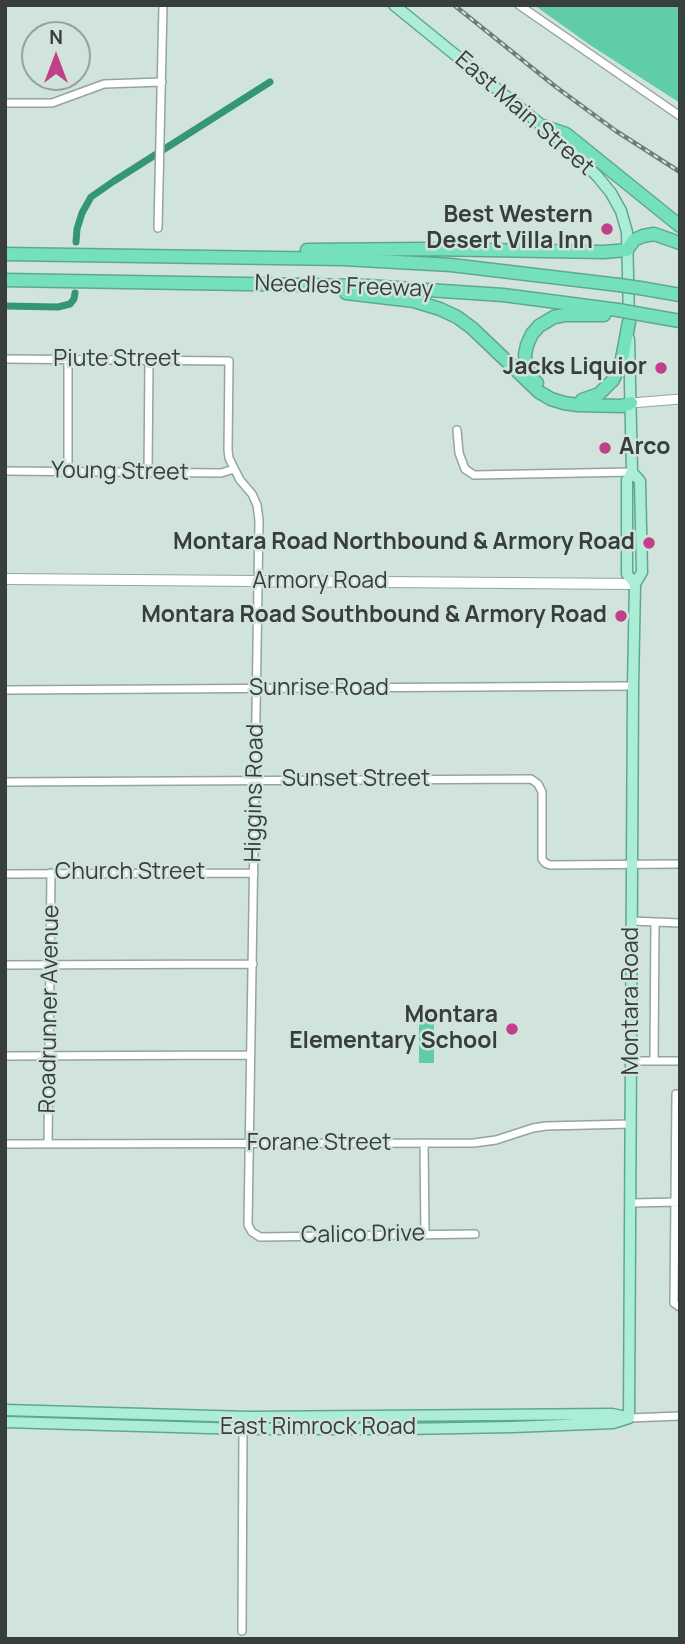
<!DOCTYPE html>
<style>
body{margin:0}
#map{position:relative;width:685px;height:1644px;overflow:hidden;background:#d1e4dc;font-family:Manrope,sans-serif}
canvas{display:block}
.frame{position:absolute;inset:0;border:7px solid #373e3b;pointer-events:none}
.north{position:absolute;left:21px;top:21px;width:70px;height:70px;box-sizing:border-box;background:#d1e4dc;border:2px solid #93a29c;border-radius:50%;rotate:0deg;font-size:19px;font-weight:700;line-height:28px;text-align:center;color:#373e3b}
.north::after{content:'';display:block;margin:auto;width:24px;height:32px;background:#c0408b;clip-path:polygon(50% 0,100% 100%,50% 72%,0 100%)}
</style>
<div id="map">
<canvas width="685" height="1644"></canvas>
<div class="frame"></div>
<div class="north">N</div>
</div>
<script>
const g = document.querySelector('canvas').getContext('2d');
g.lineJoin = 'round';
function paint(path, color) { g.fillStyle = color; g.fill(path, 'evenodd'); }
const shape = rows => new Path2D(rows.map(r => 'M' + r).join(''));
function strokePath(path, color, width, dash) { g.strokeStyle = color; g.lineWidth = width; g.lineCap = dash ? 'butt' : 'round'; g.setLineDash(dash || []); g.stroke(path); }
function write(font, color, halo, rows, align = 'center') {
  g.font = font + ' Manrope,sans-serif'; g.lineWidth = 5; g.setLineDash([]); g.textBaseline = 'middle'; g.strokeStyle = halo; g.fillStyle = color; for (const [text, x, y, turn = 0] of rows) {
    g.save(); g.translate(x, y); g.rotate((+turn || 0) * Math.PI / 180); g.textAlign = isNaN(turn) ? turn : align; if (halo) g.strokeText(text, 0, 0); g.fillText(text, 0, 0); g.restore();
  }
}
paint(shape([
 [534,5,680,5,680,103,590,45],
 [419,1013,434,1013,434,1063,419,1063]
]), '#61cda7');
strokePath(shape([
 [76,242,77,229,82,213,91,197,114,181,270,82],
 [5,306,58,307,70,304,74,299,75,293]
]), '#349676', 7);
const minor = shape([
 [519,5,680,116],
 [5,103,52,103,104,84,162,82],
 [158,228,163,5],
 [5,359,229,361,228,450,229,458,240,480,252,494,257,505,259,520,248,1225,252,1232,260,1237,475,1234],
 [457,430,459,453,465,469,474,475,632,472],
 [5,471,221,473,234,469],
 [68,472,68,360],
 [148,472,149,360],
 [5,690,633,686],
 [5,782,531,779,538,784,542,792,542,859,545,863,550,865,680,864],
 [5,874,254,873],
 [632,921,680,923],
 [5,965,253,964],
 [5,1056,251,1055],
 [631,1061,680,1061],
 [654,1061,655,922],
 [680,1094,676,1094,674,1303,680,1307],
 [424,1143,425,1234],
 [5,1144,474,1143,496,1140,533,1128,546,1126,631,1124],
 [48,1144,51,873],
 [631,1203,679,1202],
 [629,1418,680,1416],
 [242,1631,243,1429]
]);
const tertiary = shape([
 [631,403,680,399]
]);
const secondary = shape([
 [5,579,635,584]
]);
const primary = shape([
 [394,5,572,150,598,177,611,193,621,211,627,232,629,320],
 [629,339,632,472,627,480,627,574,635,584],
 [5,1410,248,1417,612,1414,627,1417],
 [629,1418,633,686,635,584,642,572,640,481,632,472],
 [5,1422,243,1429,404,1429,513,1427,613,1423,629,1418]
]);
const motorway = shape([
 [543,126,566,134,680,226],
 [307,250,427,249,604,252,627,250,634,240,643,236,654,234,680,243],
 [5,254,343,259,451,265,619,285],
 [5,280,367,286,503,295,618,310],
 [640,288,680,295],
 [346,293,414,301,440,309,457,317,472,328,539,392,551,399,564,403,578,405,622,406,631,403],
 [640,314,680,321],
 [537,383,531,377,526,366,525,355,527,345,532,334,539,326,554,317,565,315,604,315],
 [582,400,599,394,613,380,622,359,629,322]
]);
strokePath(minor, '#93a59e', 10);
strokePath(tertiary, '#93a59e', 11);
strokePath(secondary, '#93a59e', 12);
strokePath(primary, '#5fa88e', 13);
strokePath(motorway, '#5fa88e', 15);
strokePath(minor, '#fff', 7);
strokePath(tertiary, '#fff', 9);
strokePath(secondary, '#fff', 10);
strokePath(primary, '#acedd6', 10);
strokePath(motorway, '#74e1ba', 12);
const rail = shape([
 [454,5,556,87,616,131,680,172]
]);
strokePath(rail, '#707c77', 4.5);
strokePath(rail, '#d1e4dc', 2, [5]);
const motorwayBridge = shape([
 [619,285,640,288],
 [618,310,640,314]
]);
strokePath(motorwayBridge, '#5fa88e', 15, []);
strokePath(motorwayBridge, '#74e1ba', 12);
for (const [x, y, r, color] of [
 [607,229,7,"#c0408b"],
 [661,368,7,"#c0408b"],
 [605,448,7,"#c0408b"],
 [649,543,7,"#c0408b"],
 [621,616,7,"#c0408b"],
 [512,1029,7,"#c0408b"]
]) { const dot = new Path2D(); dot.arc(x, y, r, 0, 2 * Math.PI); g.fillStyle = color; g.fill(dot); strokePath(dot, '#d1e4dc', 2.5); }
write('23px', '#373e3b', '#d1e4dc', [
 ["East Main Street",524,114,41],
 ["Needles Freeway",344,287,2],
 ["Piute Street",117,360],
 ["Young Street",120,472,1],
 ["Armory Road",320,582],
 ["Sunrise Road",319,689],
 ["Sunset Street",356,780],
 ["Higgins Road",255,793,-89],
 ["Church Street",130,873],
 ["Montara Road",632,1001,-90],
 ["Roadrunner Avenue",50,1009,-89],
 ["Forane Street",319,1144],
 ["Calico Drive",363,1235,-1],
 ["East Rimrock Road",318,1428]
]);
write('bold 23px', '#373e3b', '#d1e4dc', [
 ["Best Western",593,216],
 ["Desert Villa Inn",593,242],
 ["Jacks Liquior",647,368],
 ["Arco",619,448,"left"],
 ["Montara Road Northbound & Armory Road",635,543],
 ["Montara Road Southbound & Armory Road",607,616],
 ["Montara",498,1016],
 ["Elementary School",498,1042]
], 'right');
</script>
